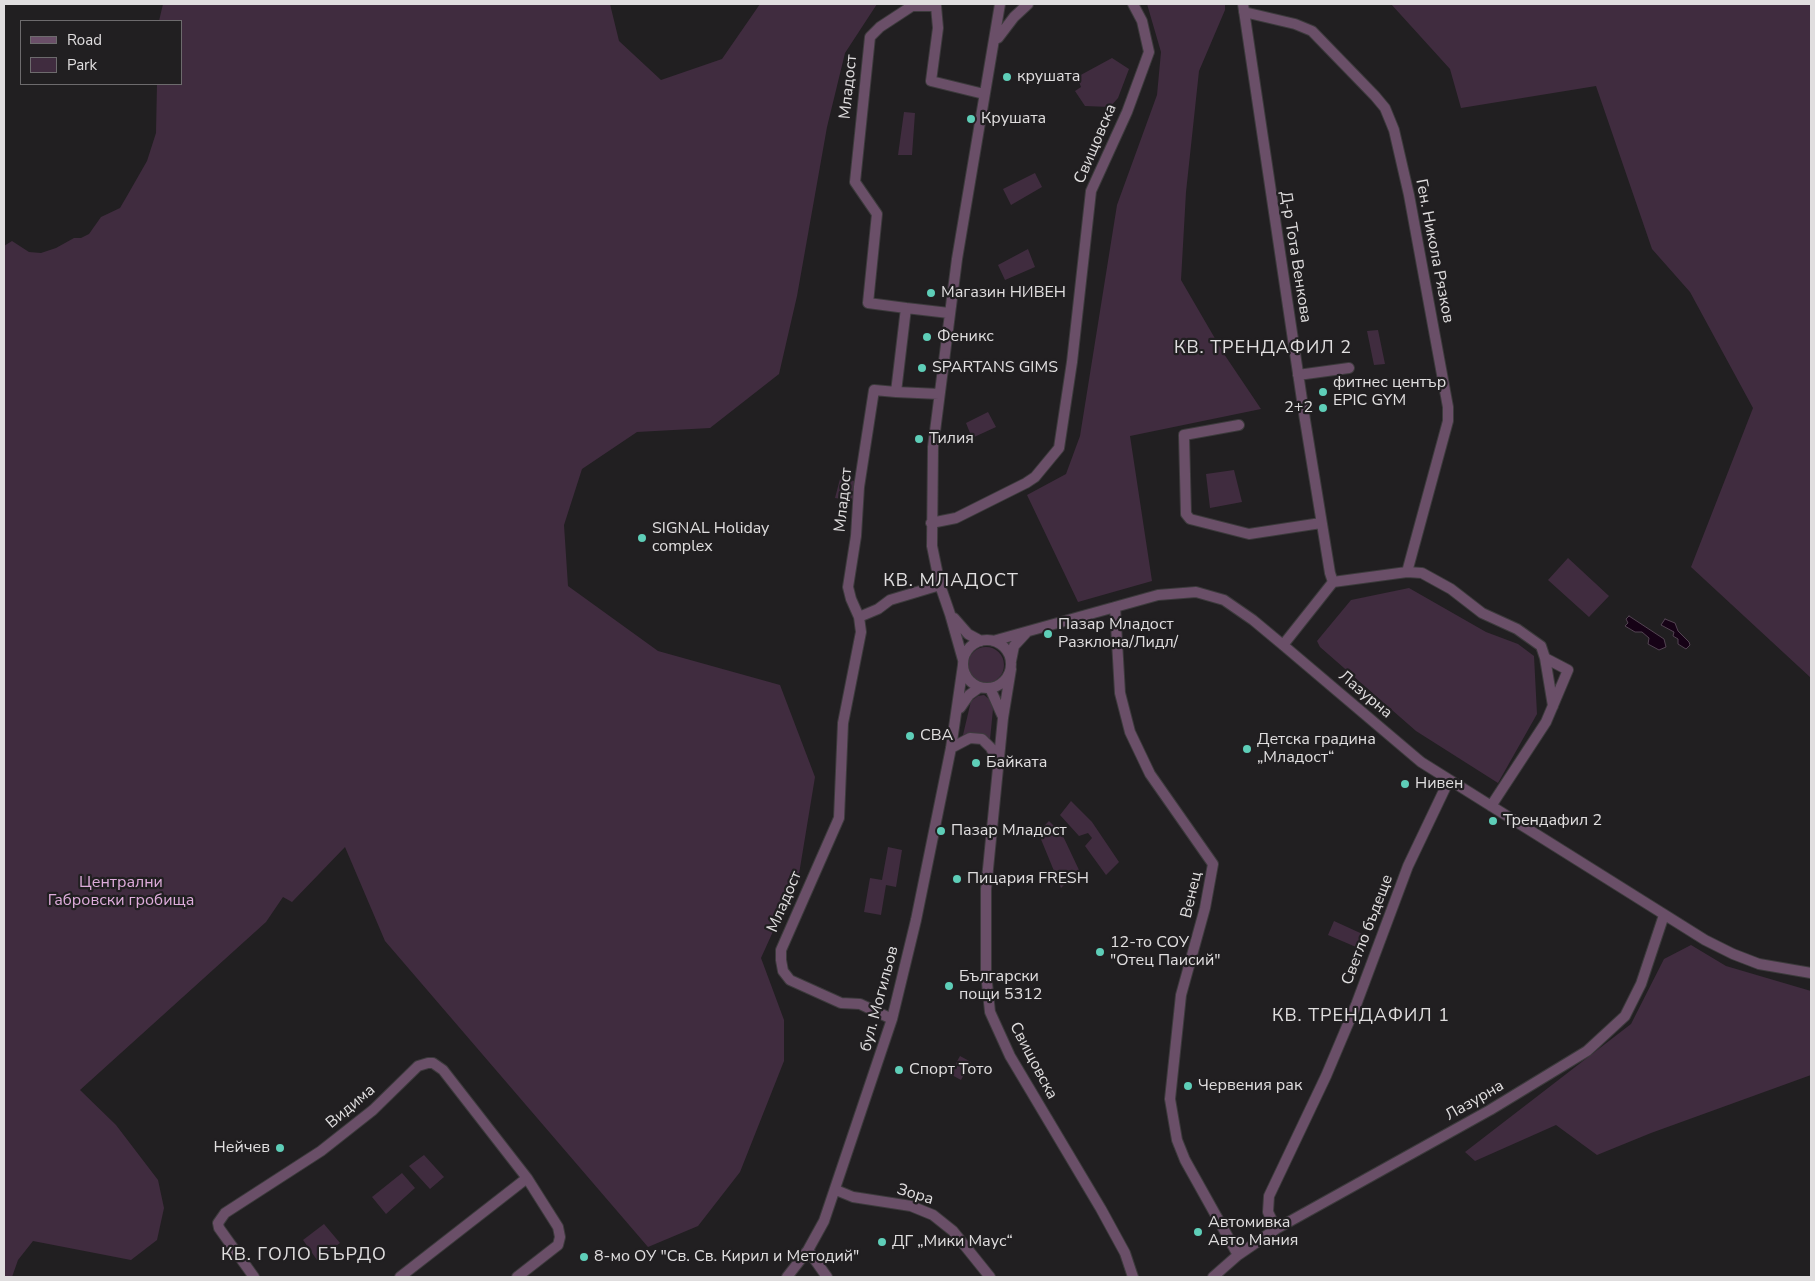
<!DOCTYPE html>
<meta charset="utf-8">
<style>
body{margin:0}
#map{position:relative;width:1815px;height:1281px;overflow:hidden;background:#211f21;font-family:"Nunito Sans",sans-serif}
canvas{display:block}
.frame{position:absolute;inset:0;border:5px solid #e0dedf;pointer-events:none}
.legend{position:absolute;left:20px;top:20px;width:162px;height:65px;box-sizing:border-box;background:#211f21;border:1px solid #6d6b6d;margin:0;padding:6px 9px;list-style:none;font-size:15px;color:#e0dedf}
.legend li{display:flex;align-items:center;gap:10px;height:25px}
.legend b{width:25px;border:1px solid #6d6b6d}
</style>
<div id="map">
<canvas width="1815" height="1281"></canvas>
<div class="frame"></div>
<ul class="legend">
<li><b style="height:6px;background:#6a4f68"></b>Road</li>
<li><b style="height:14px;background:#402c3f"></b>Park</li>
</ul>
</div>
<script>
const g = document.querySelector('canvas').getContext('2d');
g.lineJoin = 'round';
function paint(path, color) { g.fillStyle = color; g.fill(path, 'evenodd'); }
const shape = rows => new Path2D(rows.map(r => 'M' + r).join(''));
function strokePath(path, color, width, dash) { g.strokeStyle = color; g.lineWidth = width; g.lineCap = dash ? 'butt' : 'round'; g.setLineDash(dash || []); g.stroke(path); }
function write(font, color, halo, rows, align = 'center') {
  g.font = font + ' "Nunito Sans",sans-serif'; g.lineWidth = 4.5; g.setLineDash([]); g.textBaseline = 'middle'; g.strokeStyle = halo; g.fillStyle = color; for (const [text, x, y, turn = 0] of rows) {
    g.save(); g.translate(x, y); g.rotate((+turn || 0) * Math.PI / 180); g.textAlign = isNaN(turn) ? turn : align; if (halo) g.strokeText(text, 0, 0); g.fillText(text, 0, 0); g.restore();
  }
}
paint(shape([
 [163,4,610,4,619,41,661,80,722,59,760,4,877,4,845,53,827,127,797,296,779,374,710,428,637,432,582,469,564,525,568,586,658,651,780,685,815,777,799,874,761,958,784,1020,784,1061,740,1172,698,1226,648,1247,385,941,345,847,292,902,283,897,266,922,80,1090,116,1125,158,1180,164,1208,157,1240,131,1260,33,1241,18,1260,12,1277,4,1277,4,246,12,241,29,252,41,253,56,248,74,238,81,238,89,234,101,217,120,208,127,196,147,161,156,133,157,84,181,84,181,21,159,21],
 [1147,4,1225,4,1225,10,1199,71,1186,192,1181,280,1224,354,1261,409,1130,436,1152,581,1078,602,1027,495,1066,474,1080,436,1117,205,1157,95,1161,52],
 [1391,4,1811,4,1811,678,1691,567,1753,408,1690,292,1652,249,1596,86,1461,108,1450,69],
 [1112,58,1129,69,1118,98,1110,107,1085,106,1075,91,1081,87,1077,77],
 [904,112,915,113,912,155,898,155],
 [1035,173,1042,187,1011,205,1003,189],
 [1028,249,1035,267,1005,280,998,265],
 [1378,330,1385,364,1374,365,1367,331],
 [988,412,996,427,972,438,966,423],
 [1234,470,1242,502,1210,508,1206,474],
 [840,479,855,481,853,501,835,498],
 [1568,558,1609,596,1589,617,1548,580],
 [1409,588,1486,632,1518,644,1534,656,1537,714,1498,783,1416,731,1320,647,1317,641,1351,600],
 '968 665a18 18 0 1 1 36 0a18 18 0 1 1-36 0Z',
 [984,695,990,700,993,709,990,740,979,733,963,735,971,701,978,696],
 [1071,801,1092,822,1119,862,1106,875,1085,846,1092,838,1088,833,1079,836,1060,815],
 [1049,821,1062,834,1079,870,1061,888,1038,832],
 [888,847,902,850,896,887,886,885,881,915,864,912,870,878,882,880],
 [1334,921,1369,937,1363,950,1328,935],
 [1691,945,1726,966,1811,991,1811,1075,1651,1133,1597,1155,1556,1125,1475,1161,1465,1152,1631,1024,1664,959],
 [960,1056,971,1062,961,1080,950,1074],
 [424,1155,444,1177,430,1189,409,1166],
 [402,1173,415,1188,386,1214,372,1197],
 [324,1224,340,1243,317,1260,303,1240]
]), '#402c3f');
const water = shape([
 [1629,616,1664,639,1666,647,1659,650,1648,644,1649,638,1642,632,1635,632,1625,626,1628,623,1626,619,1629,616],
 [1665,619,1675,623,1678,631,1689,642,1690,645,1686,649,1678,644,1678,639,1673,636,1674,632,1661,625,1665,619]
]);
paint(water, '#160216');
strokePath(water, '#534452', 1);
const minor = shape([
 [1243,4,1305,420,1330,573,1333,582],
 [1244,12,1295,24,1312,31,1375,96,1385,108,1394,130,1409,195,1448,407,1448,421,1407,572],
 [998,38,1014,17,1028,4],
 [906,308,949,313],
 [1298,375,1349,368],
 [896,392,939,394],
 [1239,425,1184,435,1186,514,1190,519,1249,534,1321,523],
 [931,523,956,518,1026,483,1035,477,1059,448,1072,362,1091,191,1127,112,1149,52,1142,21,1133,4],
 [1333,582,1407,572,1422,573,1451,589,1482,613,1517,629,1541,646,1545,658,1553,706],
 [1115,607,1120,693,1130,732,1150,774,1213,864,1205,908,1181,995,1170,1099,1177,1140,1185,1160,1238,1255],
 [859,617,878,609,890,600,940,585],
 [954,618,968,634,981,641],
 '963 664a24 24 0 1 1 48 0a24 24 0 1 1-48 0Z',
 [993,641,1158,595,1196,592,1224,600,1253,620,1283,645,1421,762,1705,940,1733,954,1759,964,1811,973],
 [1283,645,1333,582],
 [963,660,950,614,940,585,932,546,933,447,957,259,1000,4],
 [1011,661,1014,646,1026,633],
 [1011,669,1003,718,986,889,986,973,990,1012,1010,1056,1101,1209,1125,1253,1133,1277],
 [990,688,1002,715],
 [960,708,969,695,980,687],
 [951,748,970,738,982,739,991,748,998,764],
 [1491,806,1546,722,1568,670,1545,658],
 [892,1019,860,1004,841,1003,790,980,783,971,781,960,781,950,839,818,843,723,861,632,859,617,851,599,848,587,856,536,859,487,874,390,896,392,906,308,868,303,877,214,855,182,870,37,880,27,912,6,936,6,938,28,931,81,984,94],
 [836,1190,853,1197,911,1206,933,1215,953,1231,990,1277],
 [1276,1229,1268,1212,1269,1196,1326,1076,1356,1005,1408,866,1449,780],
 [808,1250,827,1277],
 [254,1277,219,1228,218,1223,225,1213,321,1151,373,1110,418,1066,428,1063,433,1063,443,1070,527,1178,558,1227,560,1237,558,1245,517,1277],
 [400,1277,527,1178],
 [787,1277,808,1250,824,1221,892,1019,916,920,951,748,963,665],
 [1213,1277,1238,1255,1276,1229,1490,1110,1587,1051,1625,1016,1641,984,1664,915]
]);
strokePath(minor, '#3c3a3c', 12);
strokePath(minor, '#6a4f68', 10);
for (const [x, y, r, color] of [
 [1007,77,5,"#5eceb8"],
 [971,119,5,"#5eceb8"],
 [931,293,5,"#5eceb8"],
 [927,337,5,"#5eceb8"],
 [922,368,5,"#5eceb8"],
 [1323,392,5,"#5eceb8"],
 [1323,408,5,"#5eceb8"],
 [919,439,5,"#5eceb8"],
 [642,538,5,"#5eceb8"],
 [1048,634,5,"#5eceb8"],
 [910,736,5,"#5eceb8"],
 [1247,749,5,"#5eceb8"],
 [976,763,5,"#5eceb8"],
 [1405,784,5,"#5eceb8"],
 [1493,821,5,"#5eceb8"],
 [941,831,5,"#5eceb8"],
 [957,879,5,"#5eceb8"],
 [1100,952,5,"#5eceb8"],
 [949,986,5,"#5eceb8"],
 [899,1070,5,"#5eceb8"],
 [1188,1086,5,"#5eceb8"],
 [280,1148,5,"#5eceb8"],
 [1198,1232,5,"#5eceb8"],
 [882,1242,5,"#5eceb8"],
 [584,1257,5,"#5eceb8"]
]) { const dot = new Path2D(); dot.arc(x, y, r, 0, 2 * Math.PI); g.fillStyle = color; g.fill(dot); strokePath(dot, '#211f21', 2); }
write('16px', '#e0dedf', '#211f21', [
 ["крушата",1017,77],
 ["Крушата",981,119],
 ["Магазин НИВЕН",941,293],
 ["Феникс",937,337],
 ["SPARTANS GIMS",932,368],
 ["фитнес център",1333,383],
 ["EPIC GYM",1333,401],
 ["2+2",1313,408,"right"],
 ["Тилия",929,439],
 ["SIGNAL Holiday",652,529],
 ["complex",652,547],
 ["Пазар Младост",1058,625],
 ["Разклона/Лидл/",1058,643],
 ["CBA",920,736],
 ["Детска градина",1257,740],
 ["„Младост“",1257,758],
 ["Байката",986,763],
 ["Нивен",1415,784],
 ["Трендафил 2",1503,821],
 ["Пазар Младост",951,831],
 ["Пицария FRESH",967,879],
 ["12-то СОУ",1110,943],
 ["\"Отец Паисий\"",1110,961],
 ["Български",959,977],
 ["пощи 5312",959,995],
 ["Спорт Тото",909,1070],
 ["Червения рак",1198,1086],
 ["Нейчев",270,1148,"right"],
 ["Автомивка",1208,1223],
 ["Авто Мания",1208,1241],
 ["ДГ „Мики Маус“",892,1242],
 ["8-мо ОУ \"Св. Св. Кирил и Методий\"",594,1257]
], 'left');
write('16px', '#e0dedf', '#211f21', [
 ["Младост",849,87,-84],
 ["Свищовска",1096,144,-67],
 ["Ген. Никола Рязков",1434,251,79],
 ["Д-р Тота Венкова",1295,257,81],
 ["Младост",844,500,-84],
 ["Лазурна",1365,695,40],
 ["Венец",1192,895,-77],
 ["Младост",785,902,-67],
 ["Светло бъдеще",1368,930,-69],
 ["бул. Могильов",880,999,-75],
 ["Свищовска",1033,1061,62],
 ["Лазурна",1475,1101,-30],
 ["Видима",351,1107,-40],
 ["Зора",915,1195,17]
]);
write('16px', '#deacdb', '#211f21', [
 ["Централни",121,883],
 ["Габровски гробища",121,901]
]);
g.letterSpacing = '1px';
write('18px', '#e0dedf', '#211f21', [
 ["КВ. ТРЕНДАФИЛ 2",1263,349],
 ["КВ. МЛАДОСТ",951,582],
 ["КВ. ТРЕНДАФИЛ 1",1361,1017],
 ["КВ. ГОЛО БЪРДО",304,1256]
]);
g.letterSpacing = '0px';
</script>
